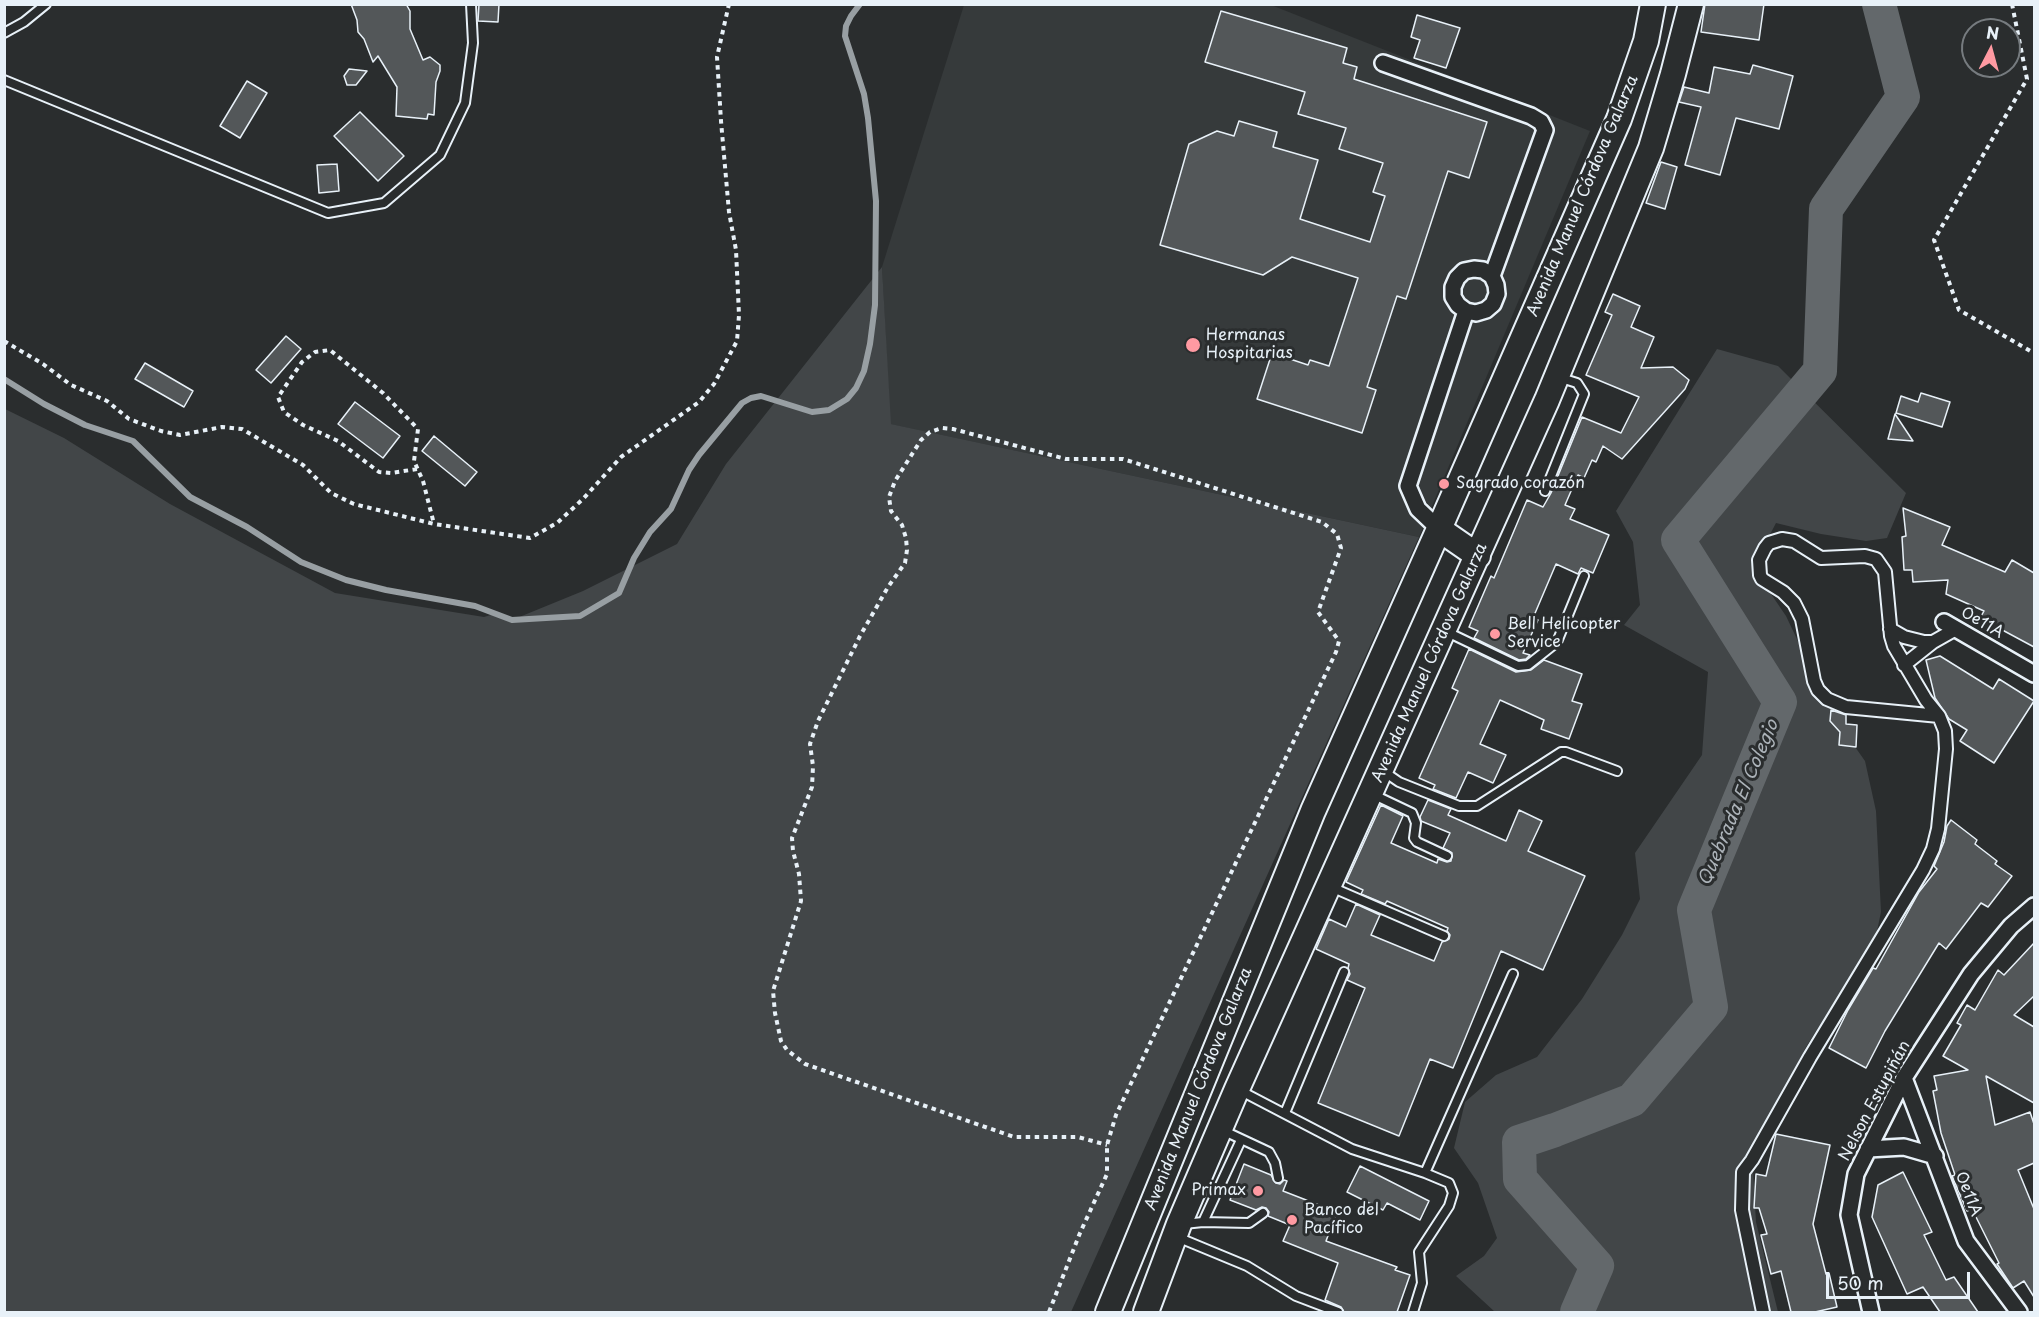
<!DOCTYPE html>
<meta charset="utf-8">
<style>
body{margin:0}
#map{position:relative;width:2039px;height:1317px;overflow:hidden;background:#2a2d2e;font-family:"Playpen Sans",sans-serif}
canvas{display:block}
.frame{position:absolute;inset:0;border:6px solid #e8f1f8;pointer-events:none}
.north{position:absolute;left:1961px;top:18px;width:60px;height:60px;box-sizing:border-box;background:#2a2d2e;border:2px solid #767b7f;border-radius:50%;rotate:6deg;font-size:16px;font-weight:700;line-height:24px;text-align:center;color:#e8f1f8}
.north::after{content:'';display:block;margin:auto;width:21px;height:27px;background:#ff9aa2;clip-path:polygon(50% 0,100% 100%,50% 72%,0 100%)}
.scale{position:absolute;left:1826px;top:1272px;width:144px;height:27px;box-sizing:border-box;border:3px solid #e8f1f8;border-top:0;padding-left:8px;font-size:18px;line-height:21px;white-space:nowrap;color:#e8f1f8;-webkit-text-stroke:4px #2a2d2e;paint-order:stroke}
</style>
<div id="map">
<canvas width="2039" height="1317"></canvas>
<div class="frame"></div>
<div class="north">N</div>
<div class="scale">50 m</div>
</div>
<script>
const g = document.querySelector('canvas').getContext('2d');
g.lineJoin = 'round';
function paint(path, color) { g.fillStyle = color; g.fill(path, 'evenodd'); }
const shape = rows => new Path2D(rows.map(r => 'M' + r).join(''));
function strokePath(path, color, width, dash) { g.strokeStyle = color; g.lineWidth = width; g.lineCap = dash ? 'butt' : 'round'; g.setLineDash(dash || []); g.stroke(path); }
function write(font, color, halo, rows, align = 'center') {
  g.font = font + ' "Playpen Sans",sans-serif'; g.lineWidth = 6; g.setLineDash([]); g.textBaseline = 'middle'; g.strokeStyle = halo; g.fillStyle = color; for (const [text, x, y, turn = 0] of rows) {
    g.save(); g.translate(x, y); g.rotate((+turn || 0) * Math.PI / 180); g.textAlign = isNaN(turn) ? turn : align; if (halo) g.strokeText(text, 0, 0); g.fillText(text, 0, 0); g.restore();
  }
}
paint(shape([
 [964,5,1271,5,1590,131,1419,537,890,424,882,267]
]), '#363a3b');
paint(shape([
 [882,267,891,424,1419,537,1071,1312,5,1312,5,409,64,438,170,504,335,593,484,617,494,614,512,620,583,591,677,544,726,464],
 [1717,349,1778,366,1906,493,1887,538,1866,541,1821,534,1776,523,1763,548,1767,588,1786,616,1834,717,1865,761,1876,811,1881,912,1876,936,1806,1047,1752,1151,1756,1222,1778,1312,1495,1312,1456,1276,1484,1256,1497,1238,1478,1183,1454,1148,1465,1102,1496,1075,1537,1057,1582,999,1622,935,1640,899,1635,853,1702,755,1708,672,1624,625,1640,605,1633,542,1616,511]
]), '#424648');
strokePath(shape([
 [4,379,44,404,85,425,133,441,190,497,247,527,301,562,346,580,386,590,475,606,512,620,580,616,619,593,634,558,650,532,671,509,689,470,699,455,742,403,751,398,761,396,812,412,829,410,847,399,856,388,864,371,870,344,875,305,876,201,868,118,864,94,845,36,846,26,851,16,860,4]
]), '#989fa3', 6);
strokePath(shape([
 [1577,1312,1597,1266,1520,1179,1519,1142,1555,1130,1632,1100,1711,1007,1694,910,1780,702,1678,540,1820,371,1826,209,1903,97,1879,4]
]), '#63686b', 34);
const building = shape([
 [351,4,406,4,410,11,410,29,423,60,430,57,440,65,440,71,436,82,434,115,428,114,427,119,396,116,397,87,378,56,373,62,364,39,358,32,357,20,351,4],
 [479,4,499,4,498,22,478,21,479,4],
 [1705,4,1764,4,1759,40,1701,32,1705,4],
 [1221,11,1347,48,1343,63,1357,67,1354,79,1487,122,1469,178,1448,171,1406,299,1397,296,1367,387,1376,390,1362,433,1257,399,1272,353,1308,365,1310,360,1329,366,1358,278,1292,257,1263,275,1160,245,1189,144,1217,131,1234,136,1239,121,1277,132,1273,147,1318,160,1300,219,1370,242,1385,196,1373,192,1383,163,1339,149,1346,128,1298,114,1305,92,1205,62,1221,11],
 [1417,15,1460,28,1446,68,1414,58,1420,40,1411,37,1417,15],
 [1753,65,1793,76,1779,129,1736,118,1720,175,1685,165,1701,107,1679,102,1684,87,1709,93,1714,67,1750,74,1753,65],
 [349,69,367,71,356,85,347,85,344,76,349,69],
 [247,81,267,93,240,138,220,126,247,81],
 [360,112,404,156,378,181,334,136,360,112],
 [1661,162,1677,167,1665,209,1646,203,1661,162],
 [337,164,339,191,319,193,317,165,337,164],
 [1613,294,1640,306,1631,327,1654,337,1641,368,1673,367,1689,380,1685,389,1622,459,1603,446,1596,462,1592,460,1584,478,1578,475,1565,505,1575,509,1570,519,1609,535,1593,573,1581,568,1578,574,1556,564,1533,618,1538,620,1523,653,1530,655,1526,659,1519,660,1474,638,1478,631,1469,627,1491,576,1494,578,1527,500,1543,507,1551,493,1582,417,1621,433,1639,397,1586,375,1612,315,1605,312,1613,294],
 [286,336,301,349,271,383,256,370,286,336],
 [145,363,193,391,184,407,135,379,145,363],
 [1921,393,1950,402,1942,427,1896,413,1901,396,1918,402,1921,393],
 [355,402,400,436,383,458,338,424,355,402],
 [1895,414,1913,441,1888,439,1895,414],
 [434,436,477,472,465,486,422,451,434,436],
 [1903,508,1950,527,1942,545,2005,572,2012,560,2034,573,2034,647,1980,618,1984,611,1946,594,1948,580,1913,582,1912,570,1904,570,1902,537,1906,536,1903,508],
 [1469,649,1516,672,1531,670,1544,660,1582,674,1572,701,1582,704,1569,739,1541,729,1544,720,1500,700,1480,744,1506,755,1493,783,1468,772,1456,798,1433,789,1435,785,1419,778,1458,691,1452,688,1469,649],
 [1940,656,1993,689,1999,679,2034,701,1994,763,1960,741,1967,730,1949,719,1935,698,1926,660,1940,656],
 [1831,710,1846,715,1846,724,1857,725,1856,747,1839,745,1840,732,1830,721,1831,710],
 [1428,800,1451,809,1448,815,1506,841,1519,810,1542,821,1528,851,1585,876,1543,970,1501,951,1453,1068,1430,1059,1399,1136,1318,1103,1365,988,1347,980,1350,974,1348,968,1349,964,1316,949,1329,919,1346,927,1356,904,1380,915,1371,935,1434,961,1442,942,1449,939,1450,935,1447,931,1448,928,1387,901,1385,904,1361,894,1363,890,1346,882,1381,805,1403,816,1391,843,1437,863,1438,859,1447,862,1451,861,1452,853,1443,848,1450,833,1421,821,1420,817,1428,800],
 [1951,820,1977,840,1975,844,1997,861,1995,864,2012,876,1988,907,1981,903,1946,949,1939,943,1885,1031,1866,1068,1829,1048,1848,1010,1873,968,1876,969,1919,892,1937,869,1934,866,1944,842,1947,826,1951,820],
 [2034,943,2034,996,2014,1015,2034,1027,2034,1103,1986,1076,1995,1125,2030,1112,2034,1124,2034,1163,2018,1170,2034,1209,2034,1297,2024,1281,2013,1288,1997,1264,1999,1263,1972,1209,1967,1211,1952,1176,1955,1175,1941,1133,1933,1091,1937,1090,1934,1076,1968,1070,1943,1056,1961,1025,1957,1023,1967,1005,1975,1010,1998,970,2004,975,2034,943],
 [1776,1134,1830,1145,1813,1224,1826,1274,1829,1273,1837,1307,1815,1312,1791,1312,1781,1271,1771,1274,1761,1235,1767,1234,1759,1208,1754,1208,1756,1174,1766,1176,1776,1134],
 [1244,1164,1271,1175,1276,1183,1280,1184,1284,1180,1287,1181,1283,1191,1337,1212,1326,1241,1397,1267,1395,1270,1410,1275,1397,1312,1344,1312,1341,1307,1325,1300,1338,1263,1283,1241,1290,1225,1268,1216,1269,1212,1266,1208,1262,1207,1256,1210,1230,1200,1244,1164],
 [1360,1166,1429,1201,1420,1220,1387,1203,1383,1210,1347,1192,1360,1166],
 [1903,1172,1932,1232,1924,1235,1946,1280,1954,1277,1978,1312,1940,1312,1923,1287,1907,1294,1872,1217,1878,1185,1903,1172]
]);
paint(building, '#535759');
strokePath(building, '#e8f1f8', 1.5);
const service = shape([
 [4,33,24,22,46,4],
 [4,80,328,213,384,203,440,155,465,103,473,43,471,4],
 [1545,491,1584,394,1577,383,1558,377],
 [1445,631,1518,666,1528,665,1557,642,1584,576],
 [1383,771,1399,782,1459,806,1477,806,1561,752,1566,752,1617,771],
 [1372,794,1412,813,1416,823,1414,838,1417,842,1447,856],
 [1331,887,1444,936],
 [1241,1091,1352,1149,1425,1173,1449,1183,1453,1193,1449,1206,1419,1252,1422,1283,1413,1312],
 [1285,1113,1344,972],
 [1222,1130,1269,1152,1275,1163,1278,1178],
 [1425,1173,1513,974],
 [1203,1222,1241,1140],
 [1184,1224,1203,1222,1249,1223,1263,1213],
 [1177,1237,1247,1266,1296,1296,1338,1312]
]);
const pedestrian = shape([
 [1890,629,1904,637,1924,642,1933,642],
 [1904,665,1933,642,1956,629],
 [1763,1312,1742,1210,1743,1172,1752,1160,1810,1057,1923,870,1933,849,1938,829,1946,749,1945,731,1939,716,1926,700,1894,646,1891,636,1885,572,1876,559,1865,556,1821,558,1794,541,1782,539,1769,543,1765,548,1759,560,1760,575,1762,579,1783,592,1794,603,1802,619,1814,681,1818,690,1827,699,1846,707,1939,716]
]);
const minor = shape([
 [1383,63,1531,116,1541,122,1545,130,1492,276,1496,285,1497,294,1493,304,1486,310,1476,313,1466,311,1458,305,1453,297,1453,287,1457,278,1464,271,1474,269,1483,270,1492,276],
 [1439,529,1418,509,1408,486,1466,311],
 [1944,622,2034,674],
 [1904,1078,1966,1241,2019,1312],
 [1868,1149,1904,1147,1935,1156],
 [1871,1312,1849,1215,1856,1174,1904,1078,1971,974,2011,926,2034,906]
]);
const primary = shape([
 [1439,529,1478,556],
 [1108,1312,1313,811,1439,529,1619,119,1646,41,1653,4],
 [1146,1312,1179,1224,1237,1089,1547,400,1651,148,1673,74,1691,4]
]);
strokePath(service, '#e8f1f8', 12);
strokePath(pedestrian, '#e8f1f8', 16);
strokePath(minor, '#e8f1f8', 20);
strokePath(primary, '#e8f1f8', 28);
strokePath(shape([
 [2012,4,2027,79,1934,240,1959,310,2034,353],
 [4,341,43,364,71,385,107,401,129,419,161,431,180,435,222,427,242,429,303,465,331,493,354,504,434,524,530,538,557,523,583,499,621,457,699,402,714,384,737,341,739,315,736,250,729,212,721,121,717,57,729,4],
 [417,469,391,473,379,472,338,441,303,425,284,412,278,397,302,362,315,352,330,350,383,393,418,429,414,461,423,481,434,524],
 [1049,1312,1080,1233,1107,1174,1107,1145,1116,1115,1336,652,1339,641,1318,612,1341,548,1337,534,1322,522,1123,459,1066,459,953,429,942,428,930,432,921,440,895,481,889,497,891,511,902,525,906,538,907,550,905,563,888,587,860,636,818,721,810,744,813,766,812,787,792,838,793,851,799,874,801,901,773,991,775,1013,781,1041,787,1050,805,1064,1014,1137,1078,1137,1107,1145]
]), '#e8f1f8', 4, [4.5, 4.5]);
strokePath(service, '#2a2d2e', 8);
strokePath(pedestrian, '#2a2d2e', 12);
strokePath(minor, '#2a2d2e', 15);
strokePath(primary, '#2a2d2e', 24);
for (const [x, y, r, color] of [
 [1193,345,8,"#ff9aa2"],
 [1444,484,6,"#ff9aa2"],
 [1495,634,6,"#ff9aa2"],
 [1258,1191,6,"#ff9aa2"],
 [1292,1220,6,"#ff9aa2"]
]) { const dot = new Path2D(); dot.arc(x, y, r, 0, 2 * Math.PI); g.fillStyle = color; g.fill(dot); strokePath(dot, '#2a2d2e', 2); }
write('16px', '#e8f1f8', '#2a2d2e', [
 ["Avenida Manuel Córdova Galarza",1583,196,-67],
 ["Oe11A",1982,623,30],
 ["Avenida Manuel Córdova Galarza",1430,663,-66],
 ["Avenida Manuel Córdova Galarza",1199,1089,-68],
 ["Nelson Estupiñán",1875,1101,-62],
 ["Oe11A",1968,1194,69]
]);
write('16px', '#e8f1f8', '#2a2d2e', [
 ["Hermanas",1206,336],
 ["Hospitarias",1206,354],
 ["Sagrado corazón",1456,484],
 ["Bell Helicopter",1507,625],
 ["Service",1507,643],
 ["Primax",1246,1191,"right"],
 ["Banco del",1304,1211],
 ["Pacífico",1304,1229]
], 'left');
write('italic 18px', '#acb3b9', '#2a2d2e', [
 ["Quebrada El Colegio",1739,803,-67]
]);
</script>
